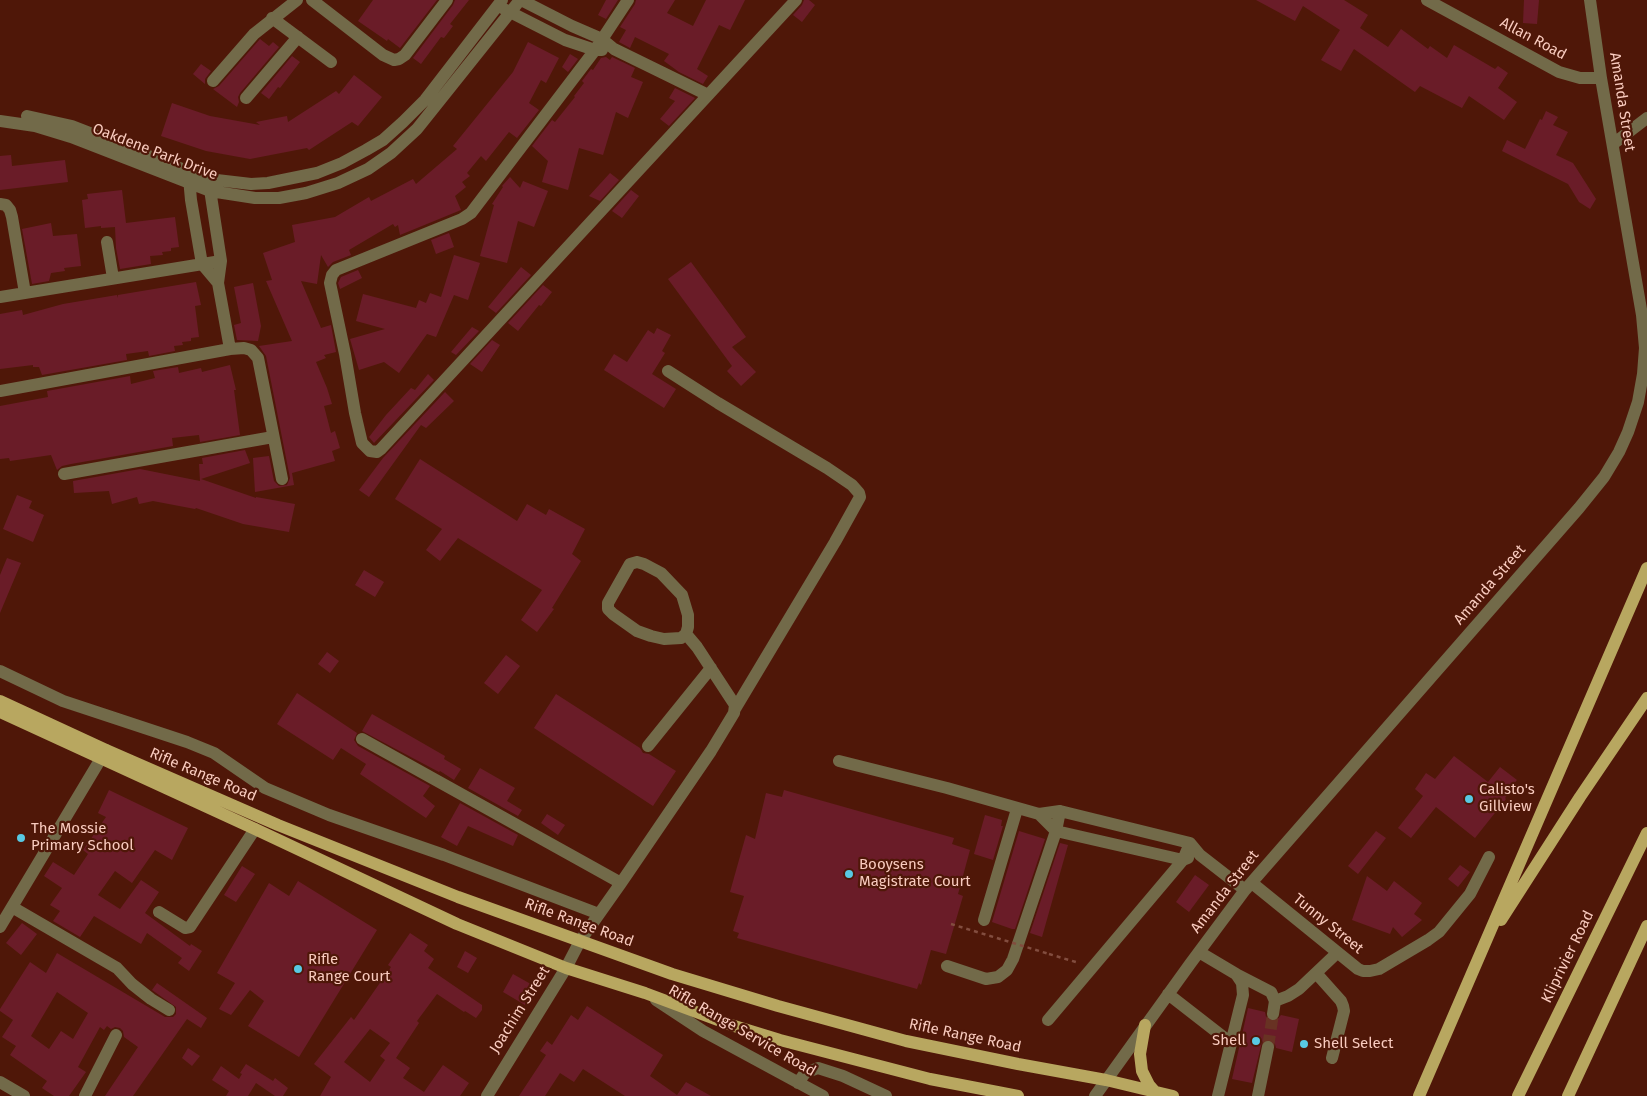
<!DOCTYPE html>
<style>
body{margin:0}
canvas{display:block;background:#4f1708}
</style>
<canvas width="1647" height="1096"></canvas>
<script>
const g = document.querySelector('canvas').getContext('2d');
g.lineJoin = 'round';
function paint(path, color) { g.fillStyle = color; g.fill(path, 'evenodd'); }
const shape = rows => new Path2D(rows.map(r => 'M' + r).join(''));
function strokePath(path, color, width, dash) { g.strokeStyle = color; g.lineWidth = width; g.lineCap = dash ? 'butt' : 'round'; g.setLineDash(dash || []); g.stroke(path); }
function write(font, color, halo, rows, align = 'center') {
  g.font = font + ' "Fira Sans",sans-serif'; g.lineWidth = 4.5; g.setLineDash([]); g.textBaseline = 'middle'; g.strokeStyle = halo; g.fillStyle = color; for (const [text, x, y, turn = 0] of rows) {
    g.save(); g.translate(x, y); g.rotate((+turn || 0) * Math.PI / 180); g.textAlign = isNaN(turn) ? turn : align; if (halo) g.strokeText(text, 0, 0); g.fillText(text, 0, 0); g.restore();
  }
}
paint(shape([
 [373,0,437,0,400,48,388,39,387,41,358,21],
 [455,0,469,0,450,24,453,26,444,38,441,37,421,64,413,58,453,5],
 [606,0,618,0,606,19,598,15],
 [636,0,675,0,667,13,693,26,706,0,745,0,730,30,719,25,697,69,708,76,703,84,679,72,664,61,669,54,635,37,630,48,619,42,626,30,620,27,635,4],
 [804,0,809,0,815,5,802,22,793,15,802,5],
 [1256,0,1344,0,1368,15,1360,28,1388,47,1401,29,1428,49,1430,46,1447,58,1454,45,1495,69,1498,66,1508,73,1498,88,1517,102,1504,120,1469,96,1462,108,1420,86,1415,92,1354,49,1341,71,1321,60,1340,30,1303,6,1295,21],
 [1524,0,1539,0,1537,24,1523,23],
 [260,39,269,46,273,42,279,47,240,93,238,97,239,102,237,107,213,89,219,86],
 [528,42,559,58,546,83,541,80,529,103,539,110,517,138,509,132,486,161,481,156,467,173,470,176,462,182,466,187,455,196,461,210,400,235,398,225,395,227,393,224,349,250,351,255,333,262,328,267,321,255,317,284,301,281,321,328,331,325,336,352,324,355,326,358,316,362,327,388,332,404,324,406,331,433,335,431,340,448,332,451,335,461,292,473,294,485,255,492,253,458,269,456,274,481,279,486,287,485,290,478,266,356,259,346,292,341,266,281,272,280,263,253,295,242,292,225,335,217,369,197,371,201,413,179,416,184,457,149,453,146,513,72],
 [570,54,578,59,568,72,562,67],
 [292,56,300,62,280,88,278,87,269,99,261,93],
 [606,57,610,60,612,57,635,68,631,77,643,82,628,118,616,112,603,155,579,148,568,190,542,182,548,161,532,146,552,120,555,122,575,97,574,96,584,83,582,81,591,69,593,70,601,58],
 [201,64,211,71,205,79,205,84,193,74],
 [354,75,382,97,358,126,352,122,309,150,307,148,250,159,206,151,161,136,172,103,210,116,260,125,256,122,287,116,288,122,336,91,339,94],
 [675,88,695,98,669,126,660,119,675,101,669,98],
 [1546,111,1558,117,1553,125,1568,132,1556,155,1573,163,1596,199,1590,209,1579,202,1568,184,1502,151,1507,140,1525,149,1540,119,1542,120],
 [11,155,12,166,65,160,68,182,0,190,0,156],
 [610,173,619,180,600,201,589,196],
 [510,177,520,188,523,181,548,191,534,227,518,221,507,263,480,256,494,205,492,204,503,187,502,186],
 [122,190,126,223,175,217,179,247,171,248,171,251,162,252,163,255,150,256,151,264,120,269,116,248,115,227,101,228,101,226,85,228,82,200,88,199,87,194],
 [631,190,639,196,622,218,612,211],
 [51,223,53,236,77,234,81,266,64,268,65,271,51,273,49,281,32,284,22,229],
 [449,233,454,247,436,254,431,240],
 [454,255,480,263,468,300,454,295,436,337,427,334,399,373,384,362,359,370,350,339,385,329,356,321,363,294,416,308,419,300,426,303,430,293,441,297],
 [691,262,746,337,732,347,756,372,741,386,727,371,732,366,668,279],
 [521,267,531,275,496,313,488,307],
 [358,270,362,278,340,289,338,283,341,277],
 [196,282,201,305,195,306,199,337,191,338,191,341,182,342,183,345,174,346,175,351,149,356,148,351,126,354,127,360,42,375,39,367,33,367,33,365,0,369,0,314,22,310,23,315,63,304,117,295,118,298,118,295],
 [253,283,261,326,258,341,237,340,234,325,241,323,234,287],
 [543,285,552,292,541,306,539,305,518,331,508,323],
 [472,327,479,331,456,355,451,352],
 [657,328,671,335,662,351,665,353,652,374,676,389,664,408,604,370,614,354,627,362,648,330,654,334],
 [492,340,500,345,482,372,470,364],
 [230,365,236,390,234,390,240,435,200,442,199,435,172,438,173,446,71,464,62,466,57,470,51,455,10,461,9,458,0,459,0,406,48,397,47,391,130,376,131,384,155,378,153,371,178,367,179,373,201,368,202,372],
 [428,374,434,380,374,443,369,437,386,415,411,388,415,390],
 [445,392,454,401,426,428,421,425,369,497,359,490,383,458],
 [245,450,250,463,201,479,256,498,256,497,295,504,289,532,243,524,196,508,195,509,153,501,139,504,137,497,112,504,109,491,74,493,73,481,140,469,200,481,199,464,203,464,202,458],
 [420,459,517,521,527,504,546,515,549,509,585,529,572,554,581,561,552,608,554,609,537,632,521,620,542,590,458,538,440,561,426,550,442,529,395,499],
 [17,495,32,501,29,508,44,515,33,542,3,529],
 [7,558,21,563,0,613,0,575],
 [364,570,384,582,375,597,355,585],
 [327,652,339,661,330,673,318,664],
 [506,655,520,666,498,694,484,683],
 [297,693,357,733,354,740,358,746,430,786,423,796,435,806,426,818,360,774,366,764,341,748,333,760,277,724],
 [556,694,640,748,643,753,649,754,676,771,653,806,534,728],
 [372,714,445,756,444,759,461,769,454,780,440,771,439,772,362,731],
 [1454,756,1488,782,1500,767,1517,780,1508,790,1510,792,1505,798,1506,799,1475,838,1436,807,1411,838,1398,828,1423,796,1415,789,1426,773,1435,779],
 [480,768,515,788,507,801,522,810,518,816,468,788],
 [109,790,188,828,172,860,155,850,132,883,115,871,98,895,120,909,141,880,159,892,145,913,190,946,191,944,202,951,189,971,178,963,182,958,147,933,141,944,94,916,80,937,53,921,60,911,50,905,62,888,44,876,53,862,74,875,88,854,83,850,106,817,98,813],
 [784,790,954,838,952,844,970,850,958,894,963,896,946,954,931,950,921,985,919,983,917,989,737,938,739,933,733,931,744,896,730,892,746,835,755,839,766,793,782,797],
 [460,803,518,835,513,846,468,826,457,846,441,837],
 [547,814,565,825,558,835,541,823],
 [985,815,1002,820,1001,826,1003,826,993,860,974,854],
 [1019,831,1045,839,1015,929,1012,929,992,922],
 [1376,831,1386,838,1358,874,1348,866],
 [1060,843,1068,845,1042,937,1030,933],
 [1460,865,1470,872,1458,887,1448,879],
 [242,866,255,874,236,902,224,895],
 [1195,875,1209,885,1189,912,1176,902],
 [1367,876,1387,891,1394,881,1422,903,1414,914,1422,920,1402,937,1393,927,1390,934,1352,920],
 [298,881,377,930,299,1057,248,1026,264,1001,250,990,231,1015,219,1009,235,983,217,973,269,883,289,896],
 [22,923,37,934,21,955,6,943],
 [410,933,428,945,424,951,434,959,428,968,482,1005,482,1010,476,1018,465,1011,464,1012,437,994,417,1021,419,1023,396,1058,410,1068,403,1078,424,1092,443,1065,469,1083,460,1096,320,1096,331,1077,314,1064,351,1017,354,1020,391,967,388,965],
 [370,1029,390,1043,380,1056,385,1060,370,1082,344,1062],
 [465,951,477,958,468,973,457,967],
 [57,953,165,1017,173,1017,176,1014,176,1007,152,990,157,983,207,1018,201,1028,187,1019,133,1096,105,1096,138,1047,124,1037,123,1031,120,1028,115,1027,111,1029,107,1026,104,1030,100,1027,78,1067,86,1072,69,1096,54,1096,42,1088,47,1081,10,1055,16,1046,2,1037,13,1020,0,1011,0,1009,30,962,46,973],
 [57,992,88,1013,73,1039,61,1031,49,1049,31,1036],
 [513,974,536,987,525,1005,503,992],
 [587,1006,663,1055,650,1076,677,1095,686,1082,711,1096,625,1096,583,1069,574,1082,560,1073,545,1096,519,1096,546,1055,540,1051,547,1041,552,1045,571,1015,578,1020],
 [1248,1008,1265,1012,1266,1017,1271,1022,1276,1021,1281,1015,1299,1019,1292,1052,1276,1048,1275,1044,1270,1039,1266,1039,1262,1042,1252,1083,1232,1079],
 [188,1048,200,1056,192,1066,182,1058],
 [246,1064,273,1081,275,1078,288,1088,283,1096,275,1096,256,1083,248,1096,226,1096,229,1091,212,1080,221,1066,239,1079,242,1074,240,1073]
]), '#6a1c28');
strokePath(shape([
 [1268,1047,1273,1014]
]), '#683223', 12, [12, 6]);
strokePath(shape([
 [1049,954,1079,963]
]), '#824d3f', 2.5, [4, 4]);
strokePath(shape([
 [312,0,383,55,394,60,399,59,405,55,447,0],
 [521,0,572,26,602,39,614,49,708,95],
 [628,0,595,50,471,213,462,219,336,270,332,275,330,283,345,354,355,413,362,443,370,451,377,452,381,449,796,0],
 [1427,0,1559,72,1580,78,1601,78],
 [504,9,565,40,595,50,602,50],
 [272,18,331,62],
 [213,81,254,34,297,0],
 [246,98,298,37],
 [27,116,72,126,208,179,251,184,268,183,317,173,342,163,366,150,383,140,403,122,425,100,502,0],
 [0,121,35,126,71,137,210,191,255,198,279,198,306,193,338,183,368,169,391,153,417,129,520,0],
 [1613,144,1647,118],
 [189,178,191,200,202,264,218,283],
 [209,183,221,261,218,283,230,349],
 [0,204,6,205,10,210,12,217,25,293],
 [107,242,113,278],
 [0,297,221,261],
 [668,371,718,403,827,468,852,485,859,493,860,497,835,542,735,709],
 [0,391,230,349,244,348,251,350,258,358,282,479],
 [64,474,273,437],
 [637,562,644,564,661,573,682,595,688,615,688,627,686,634,681,638,664,639,651,636,637,631,613,614,608,609,608,603,630,564,637,562],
 [0,671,63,701,187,742,214,753,265,788,329,815,444,855,599,914],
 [362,739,621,883],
 [648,746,711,668],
 [839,761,947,788,1039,814,1060,811,1190,843,1200,855,1245,890],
 [1039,814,1056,831,1183,860,1188,858],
 [1252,883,1358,969,1363,971,1370,971,1379,969,1428,940,1439,932,1470,894,1489,857],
 [12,907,117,968,132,984,151,999,169,1010],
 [159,912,185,928,190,927,255,829],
 [984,920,1017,809],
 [0,927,106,750],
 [1199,952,1236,974,1242,983,1243,995,1218,1096],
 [947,966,986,979,998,977,1007,970,1013,959,1056,831,1060,811],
 [1316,973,1341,1001,1343,1006,1344,1011,1332,1058],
 [1236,974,1271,992,1275,1001,1273,1014],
 [1168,994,1231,1043],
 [656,1000,703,1031,823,1096],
 [1275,1001,1288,996,1299,989,1337,953],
 [1048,1020,1183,860,1190,843],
 [0,1082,24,1096],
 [798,1083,805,1073,818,1068,843,1076,886,1096],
 [85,1096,116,1035],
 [487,1096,566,968,580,941,621,883,711,751,734,713,735,705,731,699,697,647,686,634],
 [1095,1096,1190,964,1245,890,1579,508,1604,477,1619,452,1628,432,1638,402,1643,374,1645,348,1642,315,1601,78,1590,0],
 [1258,1096,1268,1047]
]), '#726a49', 12);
strokePath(shape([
 [0,701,106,750,278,825,458,897,672,974,778,1006,906,1041,1018,1064,1106,1080,1173,1096],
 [0,712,255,829,457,924,566,968,645,993,731,1025,780,1040,930,1079,1018,1096],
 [1501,920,1580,797,1647,698],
 [1145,1025,1140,1054,1142,1071,1149,1085,1156,1093],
 [1419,1096,1647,568],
 [1518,1096,1647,833],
 [1568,1096,1647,926]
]), '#b8a760', 12);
strokePath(shape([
 [951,924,1049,954]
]), '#824d3f', 2.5, [4, 4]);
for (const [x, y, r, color] of [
 [1469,799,5,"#58c9e3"],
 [21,838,5,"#58c9e3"],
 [849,874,5,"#58c9e3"],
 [298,969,5,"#58c9e3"],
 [1256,1041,5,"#58c9e3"],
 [1304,1044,5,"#58c9e3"]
]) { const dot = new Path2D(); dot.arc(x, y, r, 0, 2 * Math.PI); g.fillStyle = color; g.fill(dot); strokePath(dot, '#4f1708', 2); }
write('15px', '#f9cbbf', '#4f1708', [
 ["Allan Road",1533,39,28],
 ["Amanda Street",1622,102,81],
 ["Oakdene Park Drive",155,152,21],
 ["Amanda Street",1490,585,-49],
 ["Rifle Range Road",203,775,23],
 ["Amanda Street",1225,892,-52],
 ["Rifle Range Road",579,923,20],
 ["Tunny Street",1328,924,39],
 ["Kliprivier Road",1568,957,-64],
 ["Joachim Street",520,1010,-58],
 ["Rifle Range Service Road",742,1031,30],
 ["Rifle Range Road",965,1036,12]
]);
write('15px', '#f9cbbf', '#4f1708', [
 ["Calisto's",1479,790],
 ["Gillview",1479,807],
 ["The Mossie",31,829],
 ["Primary School",31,846],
 ["Booysens",859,865],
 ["Magistrate Court",859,882],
 ["Rifle",308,960],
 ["Range Court",308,977],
 ["Shell",1246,1041,"right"],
 ["Shell Select",1314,1044]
], 'left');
</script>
